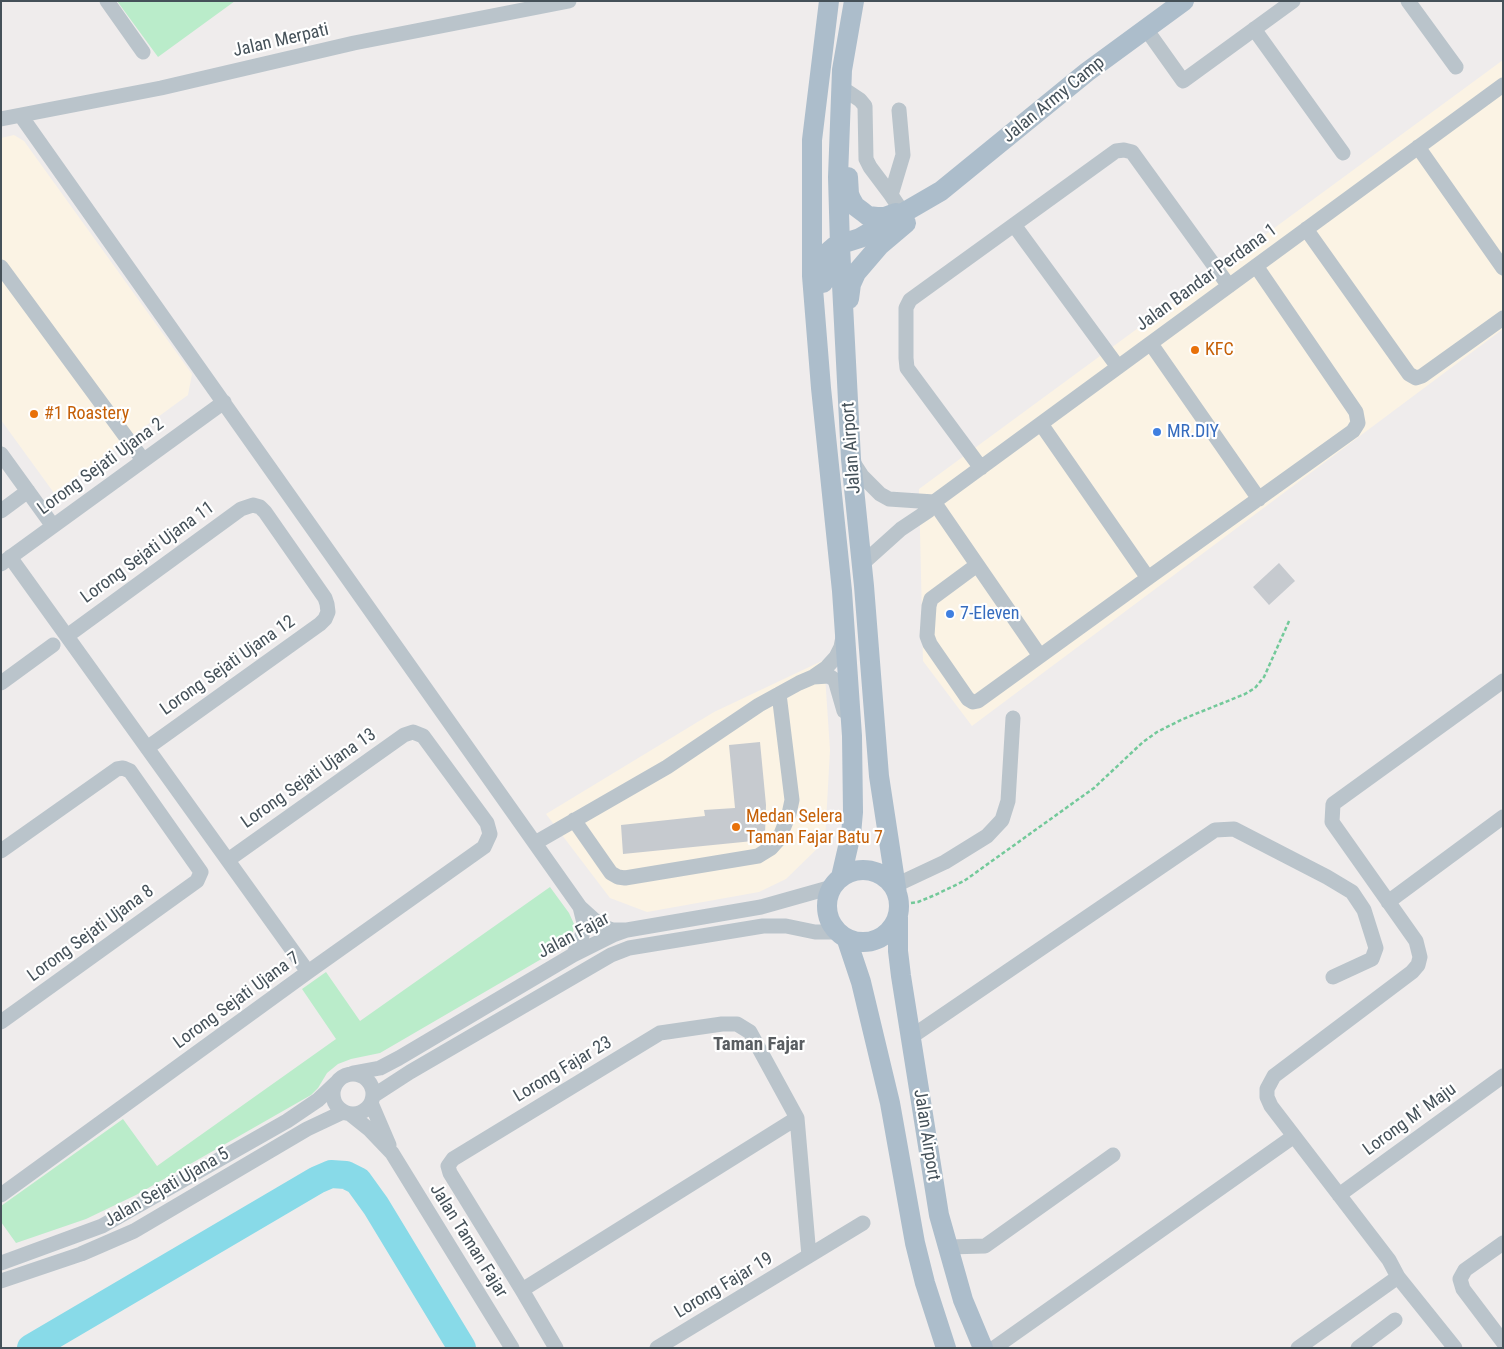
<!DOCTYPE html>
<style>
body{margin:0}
#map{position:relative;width:1504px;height:1349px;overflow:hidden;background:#efecec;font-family:"Roboto Condensed",sans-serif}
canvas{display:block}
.frame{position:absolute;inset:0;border:2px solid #455159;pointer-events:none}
</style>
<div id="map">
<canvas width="1504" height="1349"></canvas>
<div class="frame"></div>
</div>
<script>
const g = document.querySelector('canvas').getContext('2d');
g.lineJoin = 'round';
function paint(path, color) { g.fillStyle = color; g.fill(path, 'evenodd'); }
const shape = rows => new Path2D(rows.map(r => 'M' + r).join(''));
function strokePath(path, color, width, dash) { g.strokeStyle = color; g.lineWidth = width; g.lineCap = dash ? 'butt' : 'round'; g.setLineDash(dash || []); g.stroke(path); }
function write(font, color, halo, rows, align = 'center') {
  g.font = font + ' "Roboto Condensed",sans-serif'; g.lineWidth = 4.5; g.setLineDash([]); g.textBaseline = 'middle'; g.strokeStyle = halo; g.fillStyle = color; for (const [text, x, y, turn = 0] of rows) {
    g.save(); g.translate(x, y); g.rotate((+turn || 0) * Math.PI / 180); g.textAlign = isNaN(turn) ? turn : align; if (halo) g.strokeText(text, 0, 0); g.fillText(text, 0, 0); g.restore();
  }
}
paint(shape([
 [1503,60,1503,329,972,726,923,661,919,489],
 [14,135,24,141,192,374,188,395,54,493,1,420,1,138],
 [824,660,830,750,825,841,786,879,759,892,647,912,610,898,546,814,714,712]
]), '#fbf3e4');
paint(shape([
 [117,1,235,1,158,57],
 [550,887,569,913,574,924,573,933,569,940,562,947,380,1053,351,1059,338,1064,327,1073,318,1088,311,1095,136,1195,86,1219,16,1243,1,1222,1,1206,123,1119,157,1166,336,1039,302,989,326,972,360,1021]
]), '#baecca');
strokePath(shape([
 [31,1348,317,1180,331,1174,346,1175,358,1181,376,1206,462,1348]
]), '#88dae8', 28);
paint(shape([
 [1279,563,1295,581,1269,605,1253,587],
 [760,742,766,805,765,835,753,841,623,854,621,825,705,816,704,810,735,808,729,745]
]), '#c6cacf');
strokePath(shape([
 [911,903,918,902,935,895,964,881,1094,788,1143,742,1157,732,1183,719,1245,694,1255,688,1264,677,1290,619]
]), '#73c99a', 2.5, [4, 2.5]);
strokePath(shape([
 [107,1,143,52],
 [1408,1,1456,67],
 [1146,29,1183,81,1293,1],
 [1254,29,1343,153],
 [848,92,860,100,865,106,866,159,870,167,891,195,901,210],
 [21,116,580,907,601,926,613,930,627,930],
 [1,119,161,88,354,43,569,1],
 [1418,147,1503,268],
 [891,195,903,155,899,110],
 [1014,225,1118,367],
 [1306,229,1409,374,1416,378,1422,376,1503,318],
 [1,267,143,460],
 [1151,344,1259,499],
 [1041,424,1148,578],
 [1,454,53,526],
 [853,462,862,476,880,494,889,499,934,502],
 [981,468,907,368,906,358,906,308,910,300,1116,151,1124,150,1132,152,1229,286],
 [934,502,1040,656],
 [1,511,28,491],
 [10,557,308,972],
 [1,564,224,402],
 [862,564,901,529,928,511,934,502,1503,85],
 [977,565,931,599,929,606,927,636,930,644,968,699,973,702,978,701,1148,578,1353,431,1358,423,1356,412,1256,266],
 [67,636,241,509,253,505,260,507,265,512,325,598,327,604,328,612,325,619,320,624,147,748],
 [813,677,829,676,835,680,844,711],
 [1,683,53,645],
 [574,820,611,873,618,877,625,878,758,856,771,848,779,839,789,814,792,800,779,694],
 [535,843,667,767,759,705,799,683,813,677,826,668,836,657,841,647,843,637],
 [1,851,117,769,123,768,130,771,201,872,197,881,1,1022],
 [896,885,945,862,987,836,1002,820,1008,801,1013,718],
 [1388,902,1503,817],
 [573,955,581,940,583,931,584,923,580,907],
 [911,1037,1215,830,1234,829,1327,877,1352,892,1364,910,1376,948,1372,959,1333,977],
 [353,1073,380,1068,399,1058,573,955,613,935,627,930,761,907,832,887],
 '333 1094a20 20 0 1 1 40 0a20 20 0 1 1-40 0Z',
 [373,1096,410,1072,611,955,629,948,763,926,786,926,815,932,837,932],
 [371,1103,389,1145],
 [350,1114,370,1130,392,1153,512,1348],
 [1,1195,308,972,484,847,490,834,487,823,423,736,413,732,404,735,228,860],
 [1339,1195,1503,1076],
 [1503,1243,1465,1270,1460,1279,1463,1289,1503,1342],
 [948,1247,985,1246,1113,1155],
 [1,1263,102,1226,287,1121,318,1100,336,1083],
 [1,1281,81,1254,134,1231,307,1129,343,1112],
 [522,1290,797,1118],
 [556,1348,522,1290,450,1173,448,1166,453,1159,660,1033,722,1024,737,1024,750,1032,797,1118,809,1256],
 [657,1348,863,1223],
 [994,1348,1294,1136],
 [1298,1348,1398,1277],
 [1358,1348,1395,1320],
 [1455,1348,1398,1277,1389,1260,1271,1106,1267,1097,1267,1089,1274,1076,1412,972,1418,965,1420,957,1416,941,1332,822,1333,804,1503,681]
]), '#bac4cb', 15);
strokePath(shape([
 [829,1,812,140,812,276,821,388,842,591,852,736,853,812,851,834,841,877],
 [854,1,842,70,838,177,840,246,851,459,864,586,879,776,897,894],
 [848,177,849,194,851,199,855,206,863,212,868,216,877,217,885,217,896,213],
 [823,283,823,262,828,252,835,246,860,238,941,191,1087,72,1184,1],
 [849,299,851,284,856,273,880,245,906,223],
 '827 906a36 36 0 1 1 72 0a36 36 0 1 1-72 0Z',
 [898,917,898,951,901,976,939,1215,963,1300,983,1348],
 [847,940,861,982,890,1103,915,1243,925,1283,946,1348]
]), '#acbdcb', 20);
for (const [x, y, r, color] of [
 [1195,350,5,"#e8710a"],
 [34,414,5,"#e8710a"],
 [1157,432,5,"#3f7fe0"],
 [950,614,5,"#3f7fe0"],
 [736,827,5,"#e8710a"]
]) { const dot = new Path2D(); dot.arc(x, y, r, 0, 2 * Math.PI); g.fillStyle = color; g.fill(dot); strokePath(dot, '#fff', 2); }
write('18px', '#455159', '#fff', [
 ["Jalan Merpati",281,41,-13],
 ["Jalan Army Camp",1054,100,-39],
 ["Jalan Bandar Perdana 1",1207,278,-36],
 ["Jalan Airport",852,448,-94],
 ["Lorong Sejati Ujana 2",101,467,-36],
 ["Lorong Sejati Ujana 11",148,553,-36],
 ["Lorong Sejati Ujana 12",228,666,-35],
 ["Lorong Sejati Ujana 13",309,779,-35],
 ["Lorong Sejati Ujana 8",91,934,-36],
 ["Jalan Fajar",574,936,-28],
 ["Lorong Sejati Ujana 7",237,1001,-36],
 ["Lorong Fajar 23",563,1070,-31],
 ["Lorong M' Maju",1410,1120,-36],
 ["Jalan Airport",926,1135,81],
 ["Jalan Sejati Ujana 5",167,1188,-30],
 ["Jalan Taman Fajar",468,1241,58],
 ["Lorong Fajar 19",724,1286,-31]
]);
write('18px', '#c56008', '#fff', [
 ["KFC",1205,350],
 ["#1 Roastery",44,414],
 ["Medan Selera",746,817],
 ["Taman Fajar Batu 7",746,838]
], 'left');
write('18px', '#366cbe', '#fff', [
 ["MR.DIY",1167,432],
 ["7-Eleven",960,614]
], 'left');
write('bold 19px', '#595d61', '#fff', [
 ["Taman Fajar",759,1045]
]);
</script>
